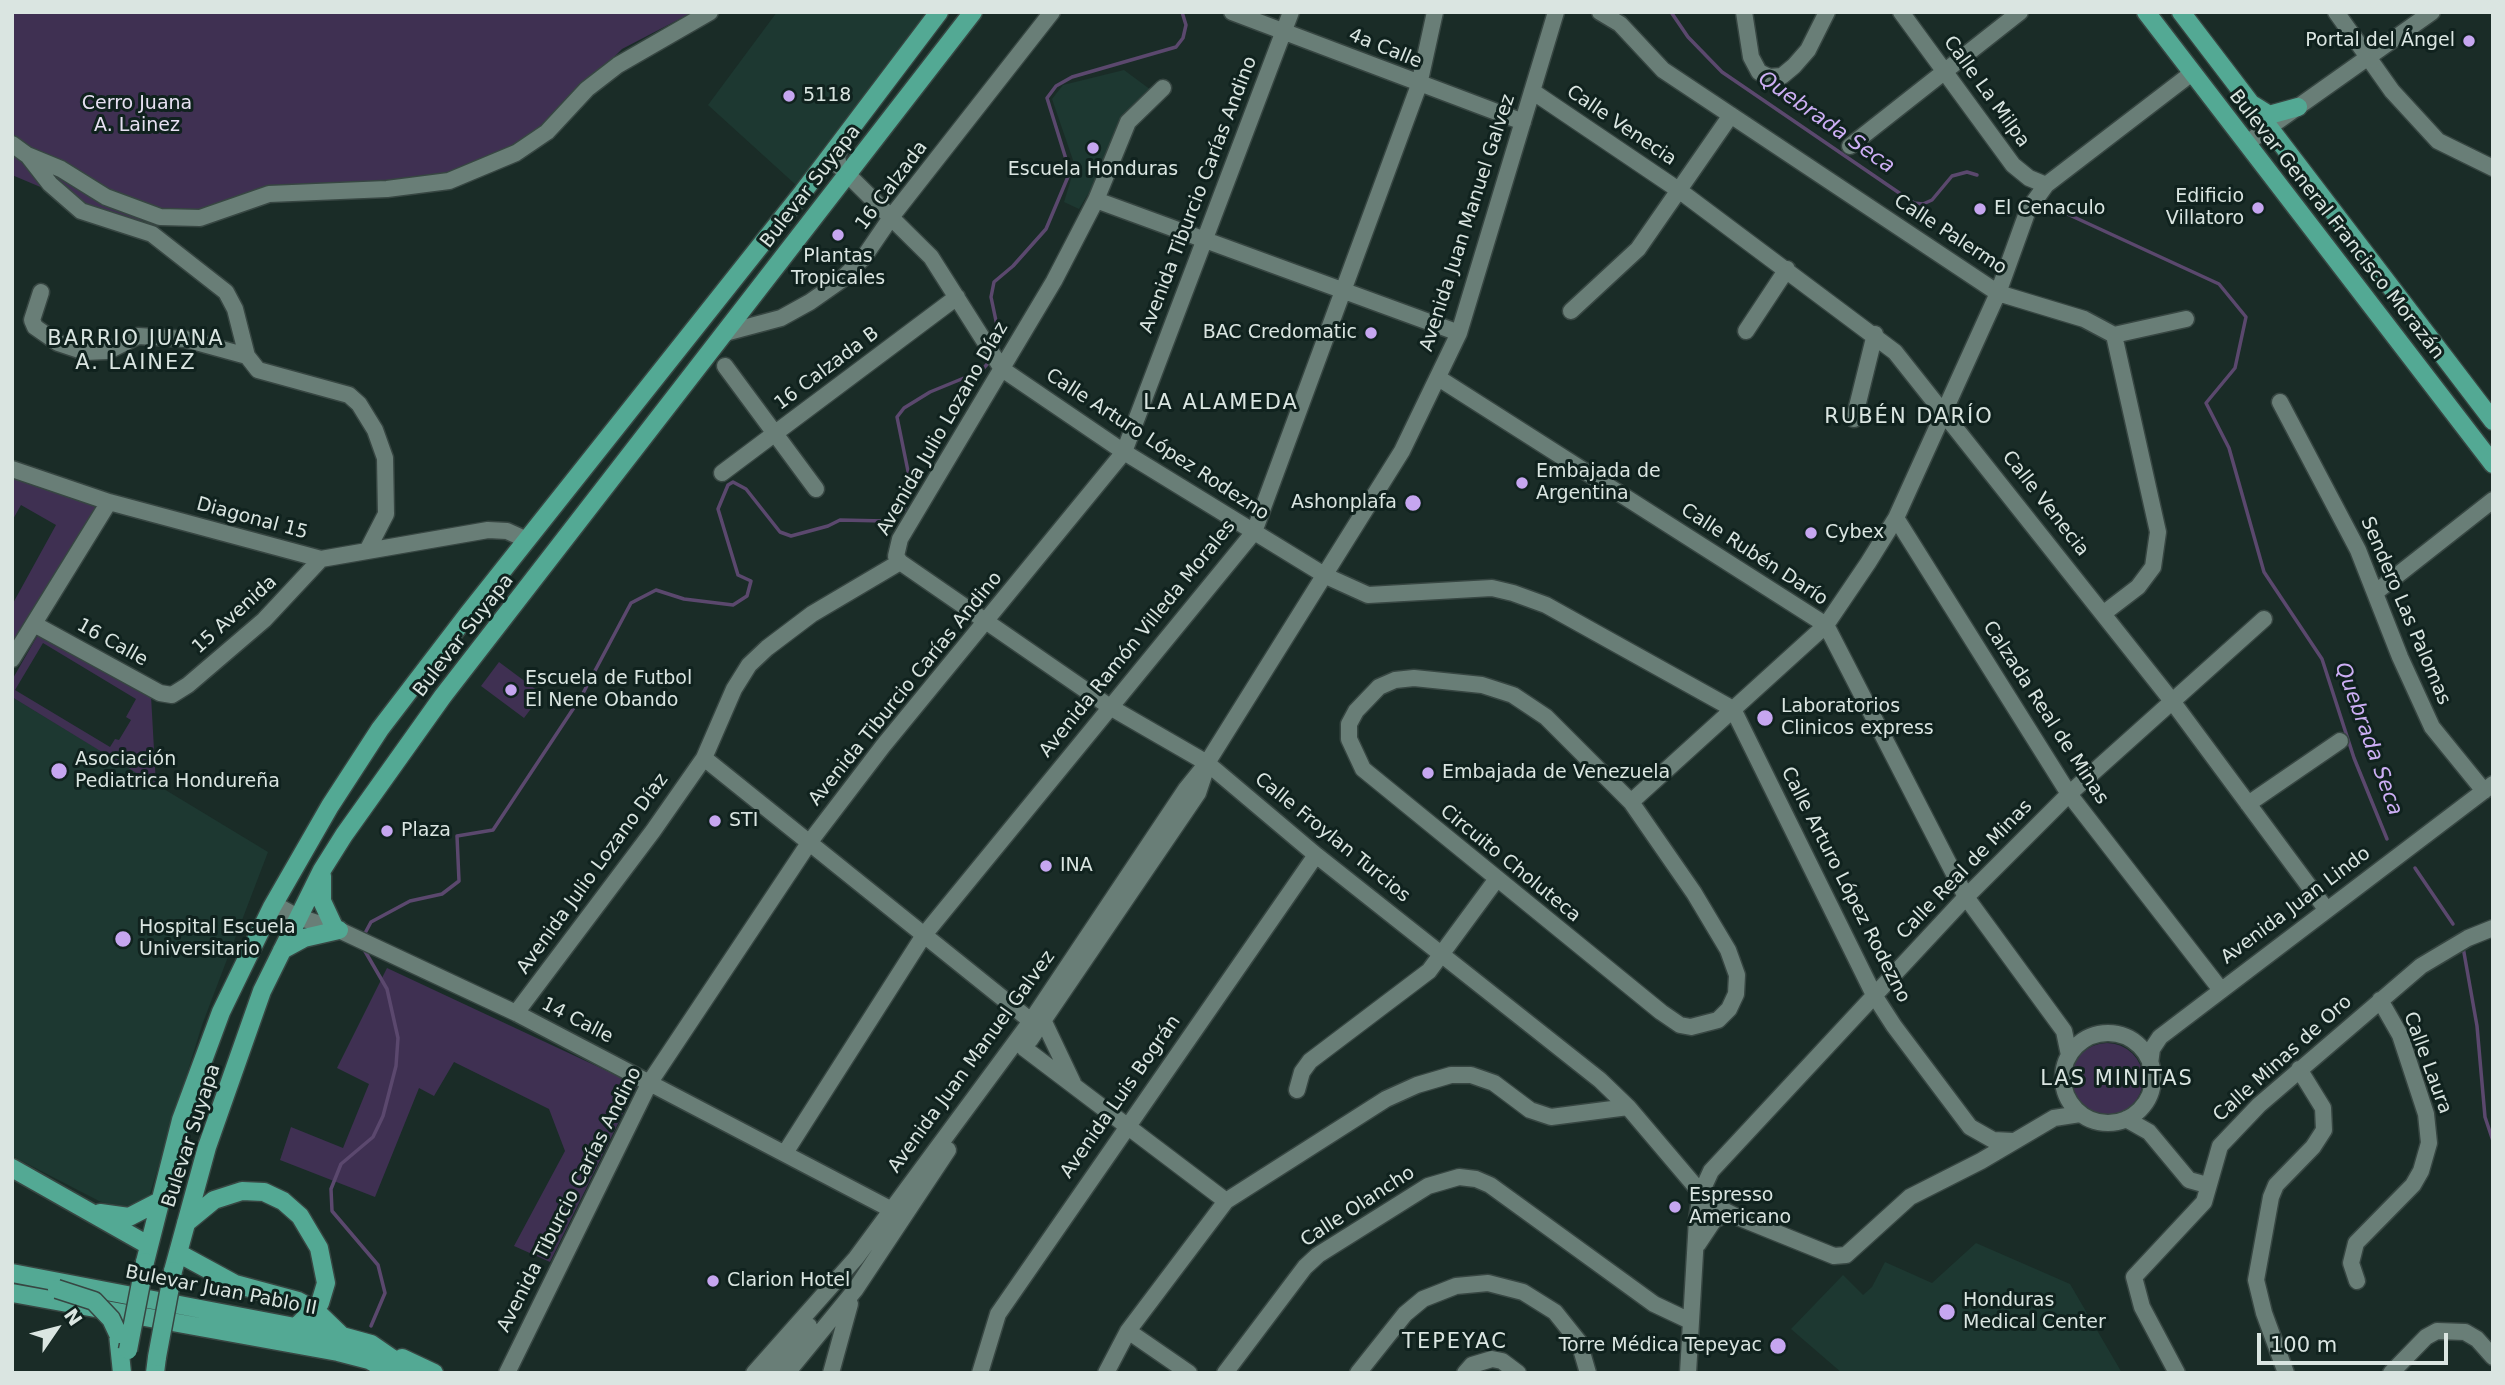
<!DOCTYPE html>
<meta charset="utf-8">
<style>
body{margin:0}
#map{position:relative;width:2505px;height:1385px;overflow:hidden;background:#1a2c27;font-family:"DejaVu Sans",sans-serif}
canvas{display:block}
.frame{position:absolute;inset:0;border:14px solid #dae5e1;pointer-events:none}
.north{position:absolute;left:21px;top:1294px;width:70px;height:70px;-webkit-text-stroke:5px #10221e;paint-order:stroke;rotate:55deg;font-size:19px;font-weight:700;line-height:28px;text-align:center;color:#dae5e1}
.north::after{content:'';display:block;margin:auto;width:24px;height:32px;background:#dae5e1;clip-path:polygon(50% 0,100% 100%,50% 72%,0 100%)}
.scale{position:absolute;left:2257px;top:1333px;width:191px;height:32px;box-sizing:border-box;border:4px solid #dae5e1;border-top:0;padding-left:9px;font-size:21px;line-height:24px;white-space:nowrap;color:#dae5e1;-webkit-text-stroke:5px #10221e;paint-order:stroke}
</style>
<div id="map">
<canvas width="2505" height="1385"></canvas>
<div class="frame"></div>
<div class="north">N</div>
<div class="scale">100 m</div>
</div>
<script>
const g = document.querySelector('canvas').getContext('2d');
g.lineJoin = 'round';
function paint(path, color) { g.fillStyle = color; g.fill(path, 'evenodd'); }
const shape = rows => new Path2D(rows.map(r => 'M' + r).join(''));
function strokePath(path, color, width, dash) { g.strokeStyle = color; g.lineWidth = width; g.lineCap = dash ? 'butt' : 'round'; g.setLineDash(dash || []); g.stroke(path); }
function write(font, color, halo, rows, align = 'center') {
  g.font = font + ' "DejaVu Sans",sans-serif'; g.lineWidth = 6; g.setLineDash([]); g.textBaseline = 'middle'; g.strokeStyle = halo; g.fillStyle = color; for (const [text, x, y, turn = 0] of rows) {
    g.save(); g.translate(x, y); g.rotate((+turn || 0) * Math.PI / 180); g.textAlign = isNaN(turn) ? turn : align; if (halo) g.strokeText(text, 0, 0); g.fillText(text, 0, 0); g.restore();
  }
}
paint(shape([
 [777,12,932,12,796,185,708,105],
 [1124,70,1151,90,1079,209,1064,202,1075,166,1052,99,1063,85],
 [12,697,268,852,202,1025,149,1197,139,1207,126,1210,99,1201,12,1156],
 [1976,1243,2070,1284,2122,1373,1842,1373,1791,1329,1843,1275,1863,1295,1872,1287,1885,1262,1932,1283]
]), '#1d3831');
paint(shape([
 [12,12,693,12,622,49,554,117,529,137,491,157,429,179,176,212,128,224,12,175],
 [12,478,98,506,12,644,12,605,56,525,21,505,12,521],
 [39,633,151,696,156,785,12,697,12,680],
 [43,643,136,699,126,717,131,720,119,740,115,739,110,747,15,690],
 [499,662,542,694,524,718,481,686],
 [387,968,637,1085,550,1262,514,1246,565,1151,549,1109,454,1062,434,1096,419,1088,375,1197,280,1160,291,1127,343,1148,369,1084,337,1068],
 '2071 1079a36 36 0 1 1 72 0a36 36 0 1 1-72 0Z'
]), '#3f3052');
strokePath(shape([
 [1671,12,1688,37,1722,72,1914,203,1923,204,1932,200,1952,176,1967,172,1977,175],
 [2063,212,2219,284,2246,317,2235,368,2206,403,2229,448,2264,572,2322,659,2354,758,2387,839],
 [996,350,1000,340,991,297,994,282,1013,266,1046,229,1070,172,1047,98,1056,86,1072,77,1176,47,1183,38,1186,25,1182,12],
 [2415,868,2453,924],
 [364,935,371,922,410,901,442,894,459,881,457,836,493,830,581,697,631,603,656,590,684,599,733,605,747,596,751,581,738,575,718,509,728,485,733,482,746,489,780,532,791,536,828,526,840,520,885,521,897,516,904,510,911,486,897,417,904,408,930,392,981,371,991,360],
 [362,946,387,989,398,1038,396,1066,383,1116,373,1137,341,1164,331,1189,332,1211,378,1265,385,1293,371,1326],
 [2463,947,2477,1026,2485,1117,2493,1141]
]), '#5b486e', 3.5);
const minor = shape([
 [1232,12,1523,122],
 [1600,12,1620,24,1663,70,1998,293,2084,319,2114,335,2158,532,2153,567,2138,587,2104,613],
 [1744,12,1751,57,1759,72,1769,77,1782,76,1794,66,1808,50,1827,12],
 [1901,12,2013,165,2029,178,2046,185],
 [2336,12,2392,91,2438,141,2493,168],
 [1163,88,1128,122,1096,200,1054,281,900,539,896,556,900,562,1110,707,1207,763,1316,855,1600,1080,1628,1107,1701,1193,1717,1207,1735,1216,1834,1256,1846,1255,1910,1197,1981,1161,2054,1118,2080,1114],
 [1532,91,1680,191,1895,352,2172,701,2326,909],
 [844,140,837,157,839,166,931,257,1002,369,1124,452,1326,576,1368,595,1492,588,1513,593,1546,605,1733,709,1874,995,1894,1026,1970,1127,1993,1140,2013,1141],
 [2247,143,2432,12],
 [12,144,27,155,61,169,106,197,160,217,200,218,269,194,387,189,449,181,516,153,547,132,587,89,618,65,710,12],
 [1850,146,2020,12],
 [29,157,50,184,81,211,152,234,226,292,235,309,247,356,258,370,349,395,359,404,375,430,385,458,386,514,368,549],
 [1096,200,1459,333],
 [41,292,32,320,35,327,58,343,85,352,108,351,138,336,185,339,247,356],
 [1571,311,1638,249,1731,115],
 [1746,331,1787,269],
 [725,333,781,318,810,302,840,281,864,257,892,216,1052,12],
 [2114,335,2186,319],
 [725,366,816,489],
 [1440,379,1826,625,1966,897,2064,1031,2069,1055],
 [2280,402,2358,550,2400,657,2432,727,2484,791],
 [1854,419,1875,334],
 [12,469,109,502,321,559,488,530,507,531,527,540],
 [722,473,957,297],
 [1896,518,2069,794,2221,990],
 [2376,592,2493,500],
 [34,624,160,693,172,695,188,685,264,620,321,559],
 [12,659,109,502],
 [1414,678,1482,685,1513,695,1546,717,1631,802,1694,893,1728,950,1737,975,1736,994,1729,1009,1718,1020,1691,1027,1680,1025,1661,1012,1363,769,1349,739,1349,724,1356,711,1379,687,1395,680,1414,678],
 [704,758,1031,1021],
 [1631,802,1826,625,1868,563,1896,518,1998,293,2028,210,2046,185,2192,73],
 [2248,804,2340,741],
 [274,904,298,917,339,930,516,1013,892,1210],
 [516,1013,653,831,704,758,734,689,749,665,767,648,812,614,900,562],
 [1044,1022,1073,1083],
 '2063 1078a45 45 0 1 1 90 0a45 45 0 1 1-90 0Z',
 [1030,1040,1198,793,1205,772],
 [1024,1048,1226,1201],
 [2150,1064,2152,1049,2160,1037,2493,784],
 [1297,1090,1302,1072,1310,1061,1429,971,1496,880],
 [2126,1119,2149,1132,2189,1180,2207,1185],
 [785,1153,924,935,1254,532,1419,85,1435,12],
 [1698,1244,1714,1220,1724,1215,1735,1216],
 [2357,1281,2351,1263,2356,1243,2413,1185,2421,1171,2429,1143,2426,1114,2400,1035,2380,1000],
 [1128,1331,1189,1373],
 [507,1373,650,1082,809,843,883,746,1124,452,1291,12],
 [754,1373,856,1258,1031,1021,1186,789,1207,763,1402,451,1459,333,1556,12],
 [771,1373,809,1326],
 [787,1373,855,1290,948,1150],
 [831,1373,850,1304],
 [980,1373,998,1314,1316,855],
 [1106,1373,1128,1331,1226,1201,1386,1099,1417,1085,1451,1075,1471,1075,1494,1083,1530,1110,1551,1117,1628,1107],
 [1225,1373,1305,1267,1318,1255,1428,1186,1459,1177,1476,1179,1490,1185,1654,1304,1690,1321],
 [1358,1373,1405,1314,1423,1299,1456,1286,1488,1283,1523,1292,1555,1312,1579,1342,1588,1373],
 [1465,1373,1472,1365,1492,1359,1502,1361,1518,1373],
 [1688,1373,1697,1219,1701,1193,1711,1171,1966,897,2069,794,2264,619],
 [2177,1373,2142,1307,2134,1277,2204,1202,2220,1146,2259,1105,2421,966,2468,938,2493,928],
 [2286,1373,2264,1313,2256,1280,2271,1197,2276,1185,2313,1147,2324,1130,2323,1108,2299,1069],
 [2391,1373,2426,1337,2437,1331,2465,1332,2477,1339,2493,1357]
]);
const major = shape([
 [2146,12,2493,464],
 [2181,12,2493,421],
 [2253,105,2269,115,2298,107],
 [322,876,322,901,335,929],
 [282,950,304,938,339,930],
 [12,1168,148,1245],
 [100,1213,129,1217,158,1202],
 [186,1223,214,1200,242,1191,264,1192,283,1201,300,1216,319,1248,326,1283,320,1303,297,1326],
 [178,1253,235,1284,298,1301,315,1310,342,1336],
 [145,1262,181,1120,221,1012,272,907,330,806,380,729,468,614,803,192,939,12],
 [173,1271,207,1147,262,991,322,870,344,835,443,696,973,12],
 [12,1273,342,1336,371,1344,413,1373],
 [12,1293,338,1352,369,1360,392,1373],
 [118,1334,122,1373],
 [402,1358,434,1373],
 [155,1373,157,1357]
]);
strokePath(minor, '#374642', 19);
strokePath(major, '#374642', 21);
strokePath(minor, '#697e77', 16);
strokePath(major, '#53a994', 18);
const majorBridge = shape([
 [57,1289,94,1301,111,1319,118,1334],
 [128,1350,145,1262],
 [157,1357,173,1271]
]);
strokePath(majorBridge, '#374642', 21, []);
strokePath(majorBridge, '#53a994', 18);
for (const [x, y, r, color] of [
 [2469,41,7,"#c6a6f0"],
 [789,96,7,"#c6a6f0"],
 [1093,148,7,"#c6a6f0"],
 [2258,208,7,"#c6a6f0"],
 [1980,209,7,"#c6a6f0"],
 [838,235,7,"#c6a6f0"],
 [1371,333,7,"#c6a6f0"],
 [1522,483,7,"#c6a6f0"],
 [1413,503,9,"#c6a6f0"],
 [1811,533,7,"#c6a6f0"],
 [511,690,7,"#c6a6f0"],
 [1765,718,9,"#c6a6f0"],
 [59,771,9,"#c6a6f0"],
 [1428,773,7,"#c6a6f0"],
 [715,821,7,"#c6a6f0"],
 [387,831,7,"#c6a6f0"],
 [1046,866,7,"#c6a6f0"],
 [123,939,9,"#c6a6f0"],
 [1675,1207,7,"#c6a6f0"],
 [713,1281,7,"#c6a6f0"],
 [1947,1312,9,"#c6a6f0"],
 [1778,1346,9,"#c6a6f0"]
]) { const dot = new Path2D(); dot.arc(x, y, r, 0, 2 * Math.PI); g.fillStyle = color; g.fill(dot); strokePath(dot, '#10221e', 2.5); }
write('19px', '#dae5e1', '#10221e', [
 ["Portal del Ángel",2455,41,"right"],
 ["5118",803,96],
 ["Escuela Honduras",1093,170,"center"],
 ["Edificio",2244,197,"right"],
 ["Villatoro",2244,219,"right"],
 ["El Cenaculo",1994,209],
 ["Plantas",838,257,"center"],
 ["Tropicales",838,279,"center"],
 ["BAC Credomatic",1357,333,"right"],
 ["Embajada de",1536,472],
 ["Argentina",1536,494],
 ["Ashonplafa",1397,503,"right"],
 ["Cybex",1825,533],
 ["Escuela de Futbol",525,679],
 ["El Nene Obando",525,701],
 ["Laboratorios",1781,707],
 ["Clinicos express",1781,729],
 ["Asociación",75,760],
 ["Pediatrica Hondureña",75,782],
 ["Embajada de Venezuela",1442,773],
 ["STI",729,821],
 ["Plaza",401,831],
 ["INA",1060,866],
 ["Hospital Escuela",139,928],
 ["Universitario",139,950],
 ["Espresso",1689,1196],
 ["Americano",1689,1218],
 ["Clarion Hotel",727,1281],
 ["Honduras",1963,1301],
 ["Medical Center",1963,1323],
 ["Torre Médica Tepeyac",1762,1346,"right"]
], 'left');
write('19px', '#dae5e1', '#10221e', [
 ["4a Calle",1385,49,22],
 ["Calle La Milpa",1986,92,54],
 ["Calle Venecia",1621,126,34],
 ["16 Calzada",892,186,-53],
 ["Bulevar Suyapa",811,187,-52],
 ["Avenida Tiburcio Carías Andino",1199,195,-69],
 ["Avenida Juan Manuel Galvez",1468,223,-72],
 ["Bulevar General Francisco Morazán",2336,225,52],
 ["Calle Palermo",1950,235,33],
 ["16 Calzada B",827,369,-37],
 ["Avenida Julio Lozano Díaz",943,429,-60],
 ["Calle Arturo López Rodezno",1157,445,33],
 ["Calle Venecia",2045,504,52],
 ["Diagonal 15",252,519,15],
 ["Calle Rubén Darío",1754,555,33],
 ["Sendero Las Palomas",2405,611,67],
 ["15 Avenida",235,615,-42],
 ["Bulevar Suyapa",464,636,-52],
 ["Avenida Ramón Villeda Morales",1138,639,-51],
 ["16 Calle",112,643,29],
 ["Avenida Tiburcio Carías Andino",906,689,-51],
 ["Calzada Real de Minas",2045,713,57],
 ["Calle Froylan Turcios",1332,838,39],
 ["Circuito Choluteca",1510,864,39],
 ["Calle Real de Minas",1965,870,-46],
 ["Avenida Julio Lozano Díaz",593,874,-54],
 ["Calle Arturo López Rodezno",1845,885,63],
 ["Avenida Juan Lindo",2296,906,-37],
 ["14 Calle",577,1021,27],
 ["Calle Minas de Oro",2283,1059,-42],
 ["Avenida Juan Manuel Galvez",972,1062,-54],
 ["Calle Laura",2427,1063,70],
 ["Avenida Luis Bográn",1121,1097,-55],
 ["Bulevar Suyapa",192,1136,-72],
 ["Avenida Tiburcio Carías Andino",570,1200,-63],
 ["Calle Olancho",1358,1207,-33],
 ["Bulevar Juan Pablo II",221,1291,11]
]);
write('19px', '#e7e0f2', '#10221e', [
 ["Cerro Juana",137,104],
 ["A. Lainez",137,126]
]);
write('italic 21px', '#cdaff5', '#10221e', [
 ["Quebrada Seca",1826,123,35],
 ["Quebrada Seca",2368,739,70]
]);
g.letterSpacing = '2px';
write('21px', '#dae5e1', '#10221e', [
 ["BARRIO JUANA",136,340],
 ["A. LAINEZ",136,364],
 ["LA ALAMEDA",1221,404],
 ["RUBÉN DARÍO",1909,418],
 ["LAS MINITAS",2117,1080],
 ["TEPEYAC",1455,1343]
]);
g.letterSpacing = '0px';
</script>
